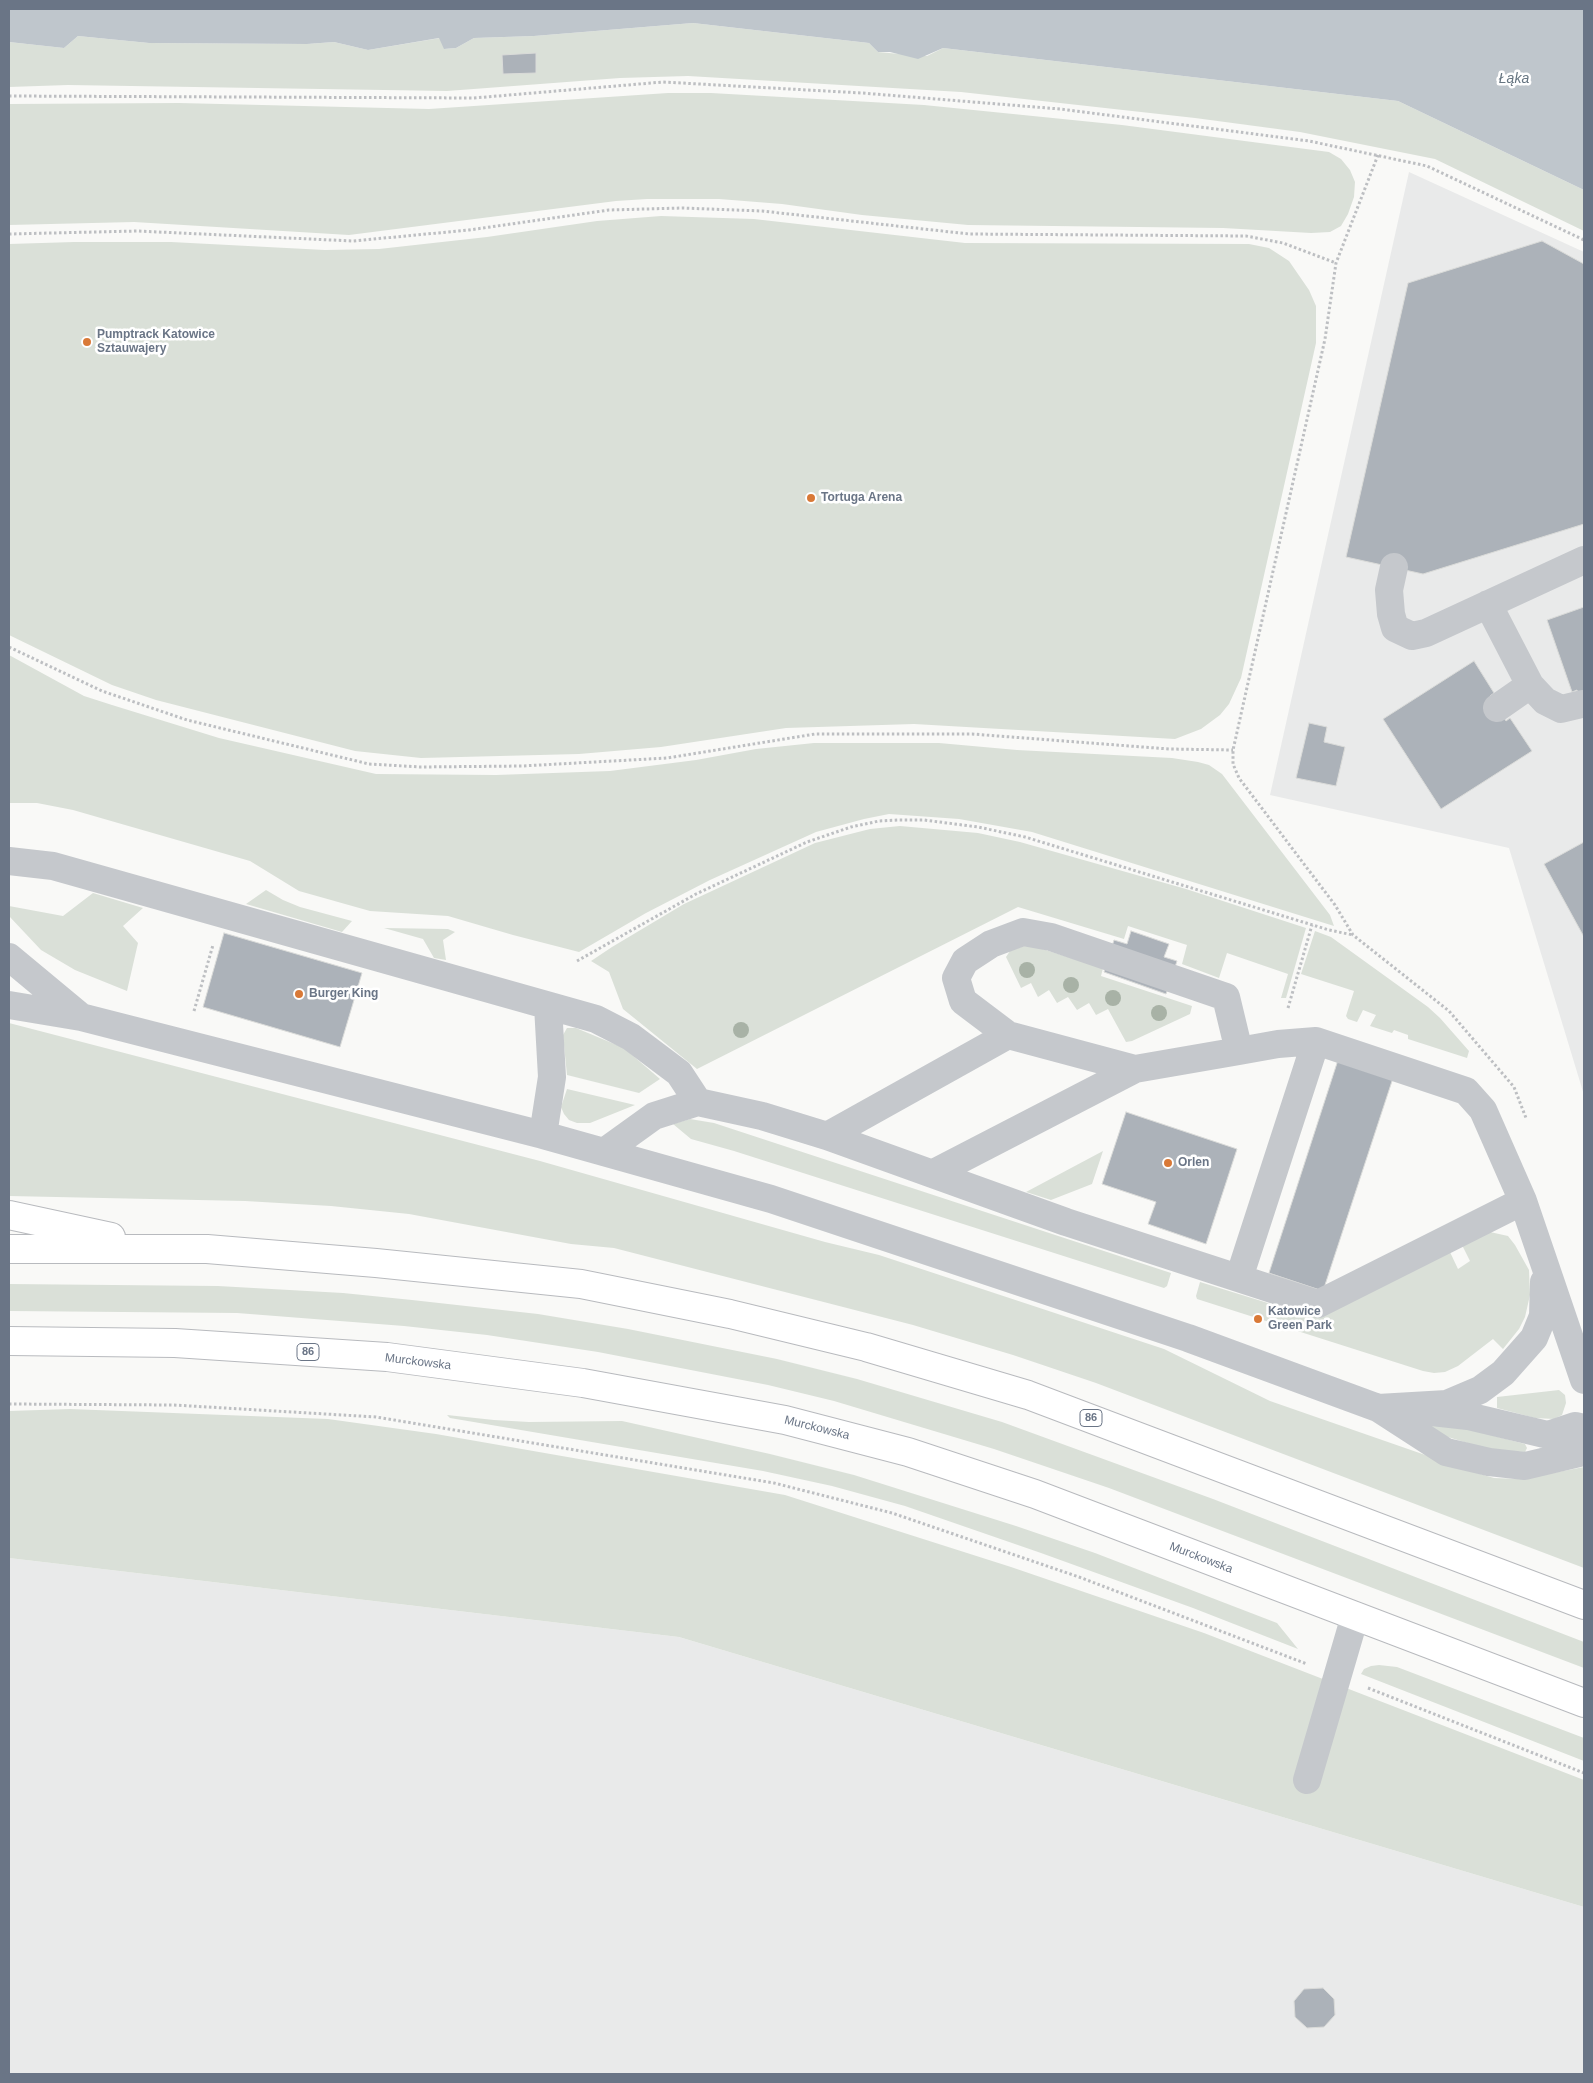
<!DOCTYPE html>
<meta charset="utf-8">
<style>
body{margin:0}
#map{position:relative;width:1593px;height:2083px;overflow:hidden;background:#f9f9f7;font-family:Helvetica,sans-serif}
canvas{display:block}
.frame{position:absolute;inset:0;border:10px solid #6a7586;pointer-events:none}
</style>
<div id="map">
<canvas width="1593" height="2083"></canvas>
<div class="frame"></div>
</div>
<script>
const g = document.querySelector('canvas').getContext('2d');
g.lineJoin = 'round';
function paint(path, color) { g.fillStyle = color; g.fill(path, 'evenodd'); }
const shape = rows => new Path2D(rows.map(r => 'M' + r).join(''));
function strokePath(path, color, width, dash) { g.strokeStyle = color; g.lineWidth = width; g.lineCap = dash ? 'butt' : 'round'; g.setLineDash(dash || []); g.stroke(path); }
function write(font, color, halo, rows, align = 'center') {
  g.font = font + ' Helvetica,sans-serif'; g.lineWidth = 5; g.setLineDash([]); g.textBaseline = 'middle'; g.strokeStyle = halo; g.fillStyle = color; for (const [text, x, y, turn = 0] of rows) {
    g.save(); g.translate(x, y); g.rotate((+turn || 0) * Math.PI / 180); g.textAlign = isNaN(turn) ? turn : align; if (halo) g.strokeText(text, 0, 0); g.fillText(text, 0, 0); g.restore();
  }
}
paint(shape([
 [1409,172,1584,252,1584,1095,1509,848,1270,795],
 [9,1558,679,1637,1584,1907,1584,2074,9,2074]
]), '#e9eaea');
paint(shape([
 [693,23,869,43,878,52,900,54,927,56,943,48,1398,101,1584,190,1584,231,1435,159,1300,132,1195,118,961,92,688,76,620,78,447,91,68,85,9,87,9,42,64,48,78,36,149,43,307,44,334,42,368,50,440,38,445,49,456,48,474,38,534,36],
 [668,93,711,93,924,105,1122,125,1329,152,1341,159,1350,170,1355,182,1354,197,1348,214,1341,226,1330,232,1311,233,1223,228,968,225,862,215,782,204,719,199,647,199,616,201,349,235,134,222,9,225,9,104,179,103,429,109],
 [661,216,754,219,965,243,1249,244,1269,248,1289,261,1309,290,1316,306,1316,343,1241,678,1229,704,1220,715,1201,729,1175,739,914,724,786,728,661,747,579,754,421,758,355,751,156,700,112,685,9,635,9,244,74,242,171,242,325,250,379,249,487,237,597,221],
 [9,655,84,696,112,705,219,738,376,774,496,775,610,771,696,760,756,749,814,743,939,743,1017,750,1172,758,1198,762,1209,765,1222,774,1330,915,1334,926,1032,832,959,819,889,814,864,819,816,832,710,880,646,913,579,952,513,935,448,916,370,911,299,891,250,861,73,810,37,803,9,803],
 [900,826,978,833,1020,842,1186,889,1306,928,1286,998,1281,998,1288,974,1227,953,1219,978,1182,964,1187,945,1128,926,1124,939,1018,907,697,1069,623,1009,609,972,591,961,612,947,684,904,815,843,870,829],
 [266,890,283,900,300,907,352,921,342,932,246,904],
 [93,893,143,908,123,926,138,943,127,991,75,970,41,950,9,916,9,906,63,916],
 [384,928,448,929,455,932,443,940,446,960,434,958,423,939],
 [1315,931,1331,937,1428,1007,1440,1018,1469,1051,1467,1058,1408,1039,1408,1035,1394,1030,1392,1033,1370,1026,1376,1015,1363,1010,1357,1022,1348,1019,1346,1016,1354,991,1301,974],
 [1024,946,1036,947,1103,968,1101,976,1192,1006,1190,1014,1132,1041,1126,1042,1108,1009,1096,1015,1089,1003,1077,1010,1068,997,1057,1003,1049,990,1038,997,1031,983,1021,988,1006,957,1010,951],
 [9,1023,540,1161,825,1242,879,1255,1164,1349,1270,1401,1477,1473,1494,1478,1521,1479,1584,1467,1584,1568,1096,1383,1013,1355,913,1325,614,1248,571,1244,409,1214,331,1206,245,1201,9,1196],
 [567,1028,576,1028,624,1048,660,1079,639,1093,567,1075,563,1035],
 [567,1089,635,1105,590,1123,577,1123,569,1120,564,1114,561,1107],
 [690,1119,714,1123,1171,1273,1167,1286,1164,1288,734,1151,691,1139,673,1124],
 [1103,1151,1092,1184,1051,1200,1026,1192],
 [1490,1232,1508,1236,1515,1245,1529,1270,1530,1295,1525,1317,1519,1329,1503,1349,1493,1339,1458,1366,1445,1372,1434,1373,1423,1371,1197,1299,1196,1296,1200,1282,1313,1317,1322,1316,1449,1250,1458,1269,1470,1261,1461,1243],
 [9,1284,218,1286,343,1293,412,1300,538,1314,628,1329,777,1359,857,1379,1002,1422,1213,1499,1584,1642,1584,1668,1109,1488,994,1449,834,1401,768,1385,598,1352,487,1335,404,1326,237,1313,9,1311],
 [1559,1390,1565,1395,1566,1403,1562,1415,1554,1419,1535,1418,1497,1408,1497,1397],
 [70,1409,328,1419,436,1434,785,1495,1011,1567,1204,1633,1584,1780,1584,1907,679,1637,9,1558,9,1411],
 [447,1415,494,1420,529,1422,622,1421,770,1454,854,1475,1016,1526,1095,1553,1277,1623,1298,1649,1193,1608,1041,1553,905,1506,832,1486,763,1471,450,1418],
 [1441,1422,1525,1444,1527,1448,1525,1452,1493,1451,1419,1428],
 [1379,1665,1397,1667,1584,1738,1584,1761,1361,1674,1364,1669,1371,1666]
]), '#dae0d8');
paint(shape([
 [9,9,1584,9,1584,190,1398,101,943,48,918,59,890,52,878,52,869,43,693,23,534,36,474,38,456,48,444,49,439,38,368,50,334,42,307,44,149,43,78,36,64,48,9,42]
]), '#bfc6cc');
const building = shape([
 [536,53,536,73,503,74,502,55,536,53],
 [1542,241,1584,264,1584,524,1423,574,1346,557,1408,283,1542,241],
 [1584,607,1584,710,1577,690,1572,692,1547,620,1584,607],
 [1474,661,1494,693,1490,696,1506,721,1510,718,1532,751,1441,809,1383,719,1474,661],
 [1309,723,1327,727,1324,742,1345,747,1336,786,1296,778,1309,723],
 [1584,842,1584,937,1544,864,1584,842],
 [1131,931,1169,944,1164,957,1177,961,1166,994,1104,972,1114,940,1127,944,1131,931],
 [224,933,362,973,340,1047,203,1007,224,933],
 [1338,1060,1393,1078,1323,1291,1269,1273,1338,1060],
 [1126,1112,1237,1149,1206,1244,1148,1224,1156,1202,1102,1184,1126,1112],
 [1323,1988,1334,1999,1335,2015,1324,2027,1307,2028,1295,2017,1294,2001,1304,1989,1323,1988]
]);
paint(building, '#acb2b9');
strokePath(building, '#dadbd9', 1);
const highway = shape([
 [9,1215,111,1237],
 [9,1249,207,1249,376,1263,581,1284,730,1314,866,1347,1028,1395,1584,1605],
 [9,1341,175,1343,387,1357,583,1383,785,1420,908,1452,1035,1494,1584,1703]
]);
strokePath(highway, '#b8babe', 30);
strokePath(shape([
 [9,96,474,98,663,82,862,93,1060,109,1309,141,1427,166,1584,240],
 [1378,155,1336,263,1325,339,1233,750,1233,764,1239,778,1335,905,1353,935,1449,1011,1514,1087,1526,1118],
 [9,234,137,231,353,241,469,230,609,210,682,208,762,211,969,234,1246,236,1283,243,1336,263],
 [9,647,102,691,187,720,369,764,421,767,522,766,667,758,815,734,972,734,1169,749,1233,750],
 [577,961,696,894,807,842,851,827,879,821,899,820,924,820,978,827,1025,837,1329,930,1353,935],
 [1288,1008,1312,925],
 [194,1011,213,945],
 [9,1404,174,1405,376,1417,774,1483,892,1513,1079,1577,1307,1664],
 [1368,1688,1584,1773]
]), '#bdbfc2', 3, [2.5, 2.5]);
strokePath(shape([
 [1394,567,1389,590,1391,614,1395,628,1412,636,1426,633,1584,560],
 [1488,604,1530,685,1545,701,1561,709,1582,704],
 [1497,708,1530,685],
 [9,861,53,866,596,1019,631,1037,679,1073,698,1102],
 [9,957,80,1016],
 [9,1005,81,1017,543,1135,771,1199,1188,1338,1378,1408,1446,1452,1489,1462,1525,1466,1584,1452],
 [1239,1051,1226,997,1051,937,1023,932,991,944,965,961,956,978,963,1001,1008,1035,1135,1069,1239,1051,1278,1044,1316,1041,1466,1091,1483,1110,1523,1201,1584,1380],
 [543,1135,552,1077,548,1006],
 [827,1136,1008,1035],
 [604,1152,654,1116,698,1102,762,1116,827,1136,1066,1222,1318,1304,1523,1201],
 [932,1174,1135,1069],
 [1239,1278,1316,1041],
 [1378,1408,1447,1404,1480,1390,1503,1373,1534,1338,1543,1316,1544,1282],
 [1432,1412,1468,1416,1548,1435,1575,1426,1584,1428],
 [1307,1780,1355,1616]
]), '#c5c8cc', 28);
strokePath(highway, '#fff', 28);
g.fillStyle = '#a8b2a6';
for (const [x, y] of [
 [1027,970],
 [1071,985],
 [1113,998],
 [1159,1013],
 [741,1030]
]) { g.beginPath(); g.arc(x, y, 8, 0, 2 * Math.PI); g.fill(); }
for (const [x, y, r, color] of [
 [87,342,5,"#d97937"],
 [811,498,5,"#d97937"],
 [299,994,5,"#d97937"],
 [1168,1163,5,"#d97937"],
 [1258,1319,5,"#d97937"]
]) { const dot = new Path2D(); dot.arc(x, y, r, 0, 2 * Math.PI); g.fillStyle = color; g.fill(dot); strokePath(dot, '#fff', 2); }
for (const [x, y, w] of [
 [308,1352,22],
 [1091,1418,22]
]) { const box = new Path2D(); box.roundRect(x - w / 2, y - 8.5, w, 17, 4); g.fillStyle = '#fff'; g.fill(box); strokePath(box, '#6a7586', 1); }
write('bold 11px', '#6a7586', null, [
 ["86",308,1352],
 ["86",1091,1418]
]);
write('bold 12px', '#6a7586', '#fff', [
 ["Pumptrack Katowice",97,335],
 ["Sztauwajery",97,349],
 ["Tortuga Arena",821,498],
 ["Burger King",309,994],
 ["Orlen",1178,1163],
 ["Katowice",1268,1312],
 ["Green Park",1268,1326]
], 'left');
write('12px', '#6a7586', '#fff', [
 ["Murckowska",418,1362,7],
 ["Murckowska",817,1428,14],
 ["Murckowska",1201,1558,21]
]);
write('italic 14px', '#667581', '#fff', [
 ["Łąka",1514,79]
]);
</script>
